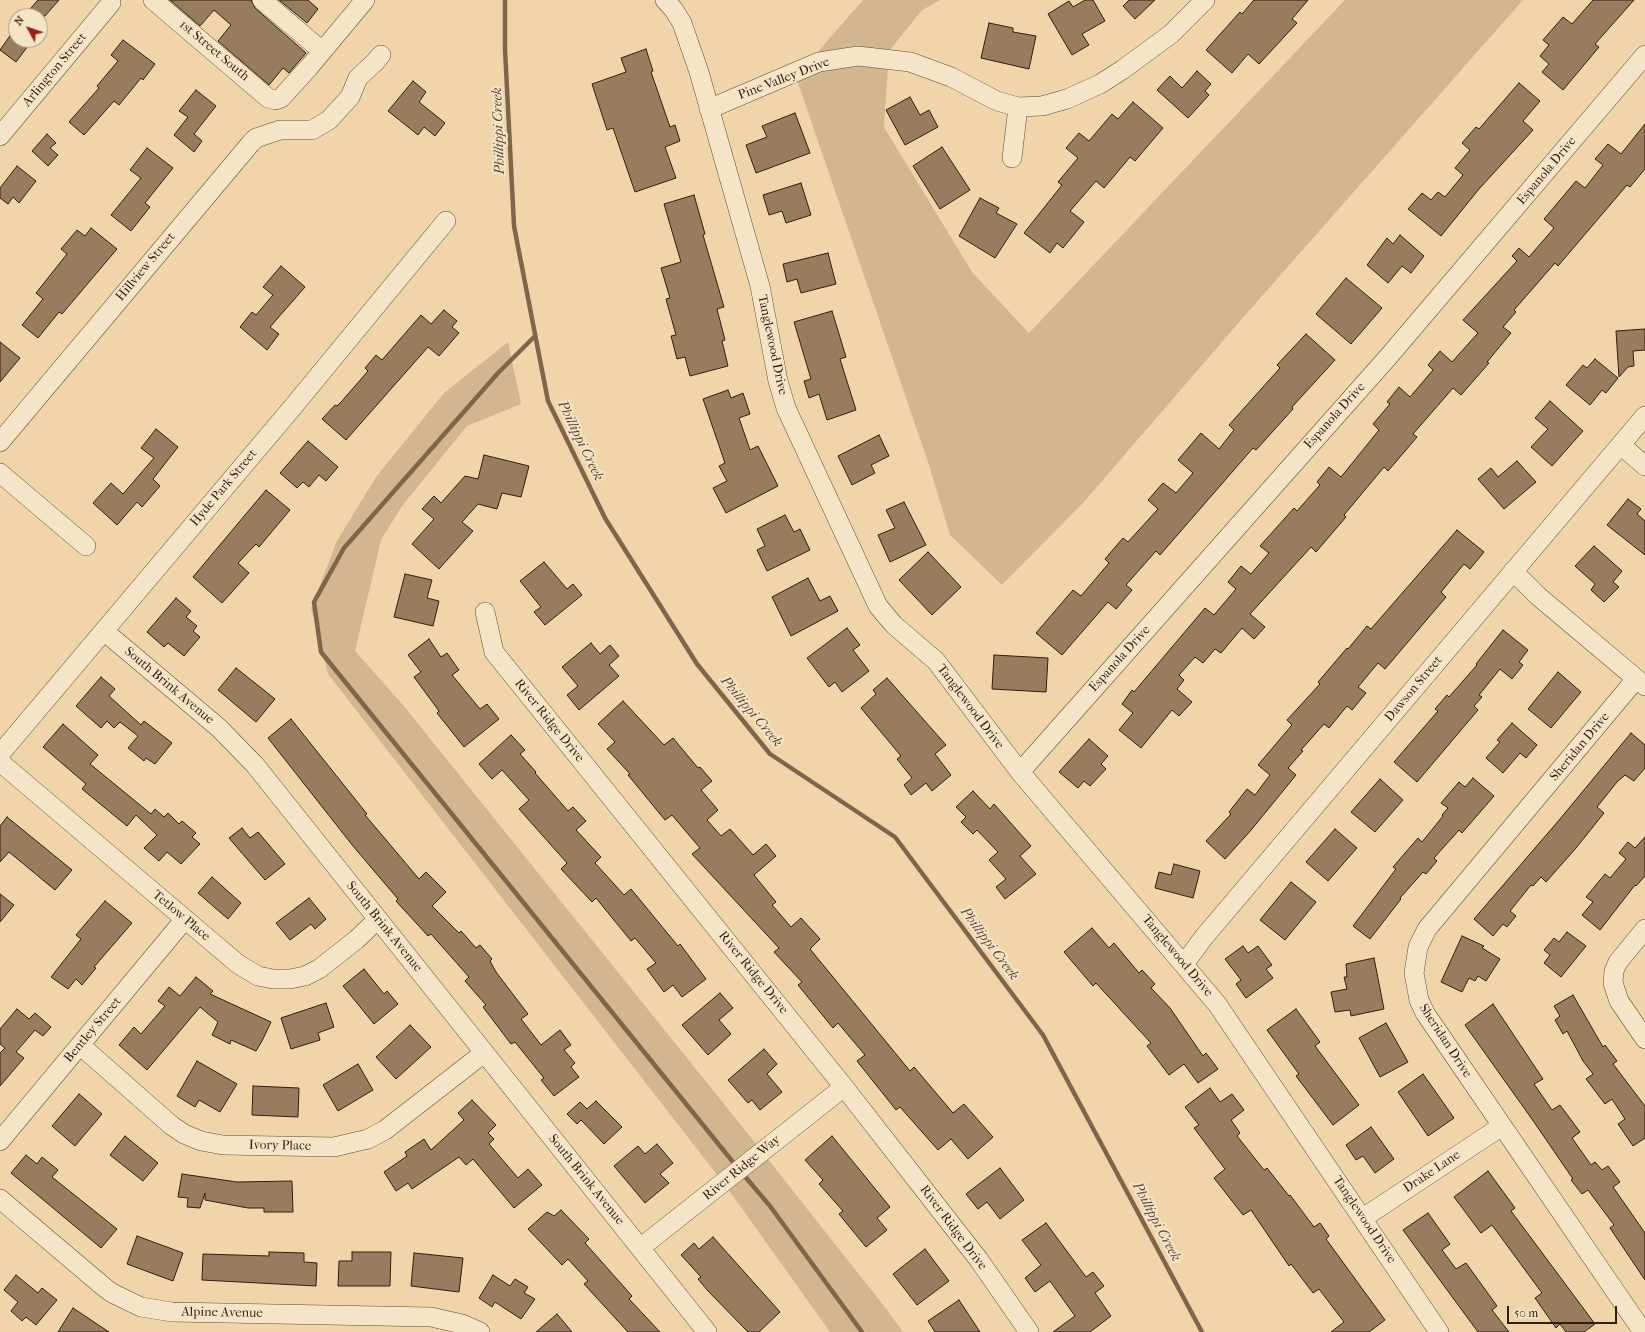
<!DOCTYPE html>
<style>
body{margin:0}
#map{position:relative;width:1645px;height:1332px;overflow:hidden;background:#f1d5aa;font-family:"IM FELL French Canon",serif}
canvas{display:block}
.north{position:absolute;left:8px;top:8px;width:40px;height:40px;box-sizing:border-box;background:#f6e4c8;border:1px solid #a8947d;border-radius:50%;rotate:310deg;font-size:11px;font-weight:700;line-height:16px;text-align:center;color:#341d0d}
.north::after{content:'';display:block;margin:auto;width:14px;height:18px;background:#8f2418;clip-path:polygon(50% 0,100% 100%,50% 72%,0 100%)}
.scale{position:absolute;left:1507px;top:1306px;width:110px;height:18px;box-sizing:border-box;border:2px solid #341d0d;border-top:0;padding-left:5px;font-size:12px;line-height:14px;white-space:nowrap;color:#341d0d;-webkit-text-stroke:3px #f6e4c8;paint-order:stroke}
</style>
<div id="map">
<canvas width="1645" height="1332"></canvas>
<div class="north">N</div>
<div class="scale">50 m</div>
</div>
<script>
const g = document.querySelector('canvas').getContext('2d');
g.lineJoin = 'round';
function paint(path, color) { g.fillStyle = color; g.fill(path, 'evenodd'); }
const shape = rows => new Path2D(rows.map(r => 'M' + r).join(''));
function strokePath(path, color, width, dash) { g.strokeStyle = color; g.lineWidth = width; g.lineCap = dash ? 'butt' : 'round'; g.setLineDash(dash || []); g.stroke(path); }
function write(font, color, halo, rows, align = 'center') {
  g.font = font + ' "IM FELL French Canon",serif'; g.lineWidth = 4; g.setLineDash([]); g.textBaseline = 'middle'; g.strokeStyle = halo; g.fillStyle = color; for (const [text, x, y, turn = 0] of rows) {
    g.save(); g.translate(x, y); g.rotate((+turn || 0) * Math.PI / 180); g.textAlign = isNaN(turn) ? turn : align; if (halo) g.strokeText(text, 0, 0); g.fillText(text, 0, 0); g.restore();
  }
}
paint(shape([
 [863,0,941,0,922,10,890,50,815,55],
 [1345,0,1523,0,1247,313,1083,503,1002,585,950,535,929,465,797,80,822,70,846,65,888,66,884,127,972,272,1029,333],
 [508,342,521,404,467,426,402,506,381,540,355,651,403,705,757,1145,718,1176,328,674,311,608,337,541,376,477,444,393],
 [767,1158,884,1306,903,1332,830,1332,728,1189]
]), '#d1b68f');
strokePath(shape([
 [505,0,505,49,514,226,548,401,605,518,697,664,770,754,895,837,1043,1035,1202,1332],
 [535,336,498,373,344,548,314,602,321,652,737,1167],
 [742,1173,770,1206,862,1332]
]), '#7f664b', 4.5);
const building = shape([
 [38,0,59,0,45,16,24,16,38,0],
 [170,0,251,0,255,8,306,53,289,73,283,68,269,85,218,41,231,25,214,10,200,26,170,0],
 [279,0,308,0,318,9,307,23,279,0],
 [1085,0,1093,0,1105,21,1082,34,1089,45,1072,55,1048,14,1069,1,1073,7,1085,0],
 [1129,0,1155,0,1135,19,1123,6,1129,0],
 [1254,0,1308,0,1292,19,1297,23,1259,64,1248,54,1232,73,1206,50,1240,12,1242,14,1254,0],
 [1593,0,1634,0,1595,44,1599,47,1563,90,1542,72,1549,64,1540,56,1549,45,1543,40,1563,17,1572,24,1593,0],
 [989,23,1013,28,1013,32,1036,36,1029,69,981,58,989,23],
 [12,33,16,36,16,40,21,40,28,46,16,62,0,50,12,33],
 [123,40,155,64,143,80,141,78,119,105,114,101,84,135,69,122,99,88,97,86,118,61,111,55,123,40],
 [646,49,653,71,651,72,670,127,675,125,680,141,665,147,676,178,635,192,613,128,607,130,592,84,626,72,621,58,646,49],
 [1197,71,1211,84,1205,91,1209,95,1188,118,1157,90,1170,76,1182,88,1197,71],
 [413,81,426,92,419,102,445,123,435,136,424,127,418,135,388,111,413,81],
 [1519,83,1540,101,1523,121,1533,130,1479,189,1441,236,1408,209,1422,193,1431,200,1438,192,1445,197,1463,175,1455,168,1470,150,1462,143,1476,127,1479,129,1519,83],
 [196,90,216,106,194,134,202,141,194,152,174,135,188,117,179,111,196,90],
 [910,97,920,115,929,110,938,127,905,145,886,110,910,97],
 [1133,102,1163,128,1135,161,1130,157,1104,188,1096,181,1070,211,1084,222,1063,248,1057,243,1050,253,1024,233,1062,185,1058,182,1078,158,1066,148,1079,133,1089,141,1112,114,1118,119,1133,102],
 [795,113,810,153,756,173,746,145,767,137,762,126,795,113],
 [1645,124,1645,169,1630,187,1627,185,1558,266,1555,263,1514,310,1516,312,1503,327,1511,333,1487,362,1489,363,1461,395,1453,388,1413,434,1417,437,1388,471,1384,467,1344,515,1346,517,1316,552,1311,547,1250,614,1265,627,1254,639,1242,628,1221,653,1215,649,1203,663,1195,657,1179,675,1184,680,1177,689,1192,702,1179,716,1172,710,1141,748,1119,730,1133,713,1122,704,1132,690,1134,692,1205,608,1214,615,1236,589,1228,582,1241,566,1251,574,1269,553,1260,546,1294,508,1297,511,1320,485,1317,482,1329,467,1341,477,1379,430,1373,424,1390,404,1387,402,1399,387,1410,397,1433,370,1428,365,1440,351,1452,362,1478,333,1463,320,1517,261,1512,256,1519,248,1529,257,1554,228,1544,219,1576,181,1585,188,1603,165,1595,159,1608,144,1621,154,1645,124],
 [47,134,56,143,50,148,58,155,48,166,32,151,47,134],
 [942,147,970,190,940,209,913,166,942,147],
 [147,148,173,168,145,203,150,207,131,231,111,215,141,178,130,170,147,148],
 [17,166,36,181,19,203,13,197,8,204,0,198,0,188,17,166],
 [801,183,811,215,786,223,782,211,769,215,763,195,801,183],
 [694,195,705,234,703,235,724,307,717,309,725,340,722,341,728,366,690,376,685,357,677,359,671,336,676,335,666,299,670,298,661,268,681,262,664,204,694,195],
 [980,198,999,208,996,213,1017,224,995,258,959,236,980,198],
 [91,228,117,249,62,314,59,312,38,338,22,325,43,299,36,293,67,254,61,249,77,230,85,236,91,228],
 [1400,235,1424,256,1411,273,1402,266,1388,283,1367,265,1387,238,1393,244,1400,235],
 [828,253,836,284,801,293,797,279,787,282,783,264,828,253],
 [281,266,305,287,270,327,279,334,267,350,240,327,252,312,256,315,273,295,263,287,281,266],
 [1346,278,1382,308,1351,344,1316,314,1346,278],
 [444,310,457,321,452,327,459,333,439,356,428,347,346,440,322,419,335,405,337,406,342,401,368,371,365,368,376,355,382,360,421,315,431,324,444,310],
 [832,311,846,357,840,359,856,410,827,420,819,394,809,398,804,381,811,379,794,322,832,311],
 [1645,329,1645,350,1633,351,1634,366,1628,367,1619,377,1616,331,1645,329],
 [1306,334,1335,360,1292,407,1293,409,1256,450,1253,448,1160,555,1156,551,1126,585,1132,590,1116,609,1108,602,1062,655,1036,633,1073,590,1081,596,1109,563,1105,559,1123,538,1128,542,1158,509,1148,500,1163,483,1176,493,1193,473,1178,460,1201,433,1219,449,1234,430,1229,425,1280,368,1277,365,1306,334],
 [0,342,20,358,0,382,0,342],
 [1595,359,1618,378,1606,393,1602,390,1590,405,1566,385,1583,365,1587,368,1595,359],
 [728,390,731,398,743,393,750,414,739,418,750,450,758,446,778,486,726,513,713,488,727,481,719,466,725,463,703,399,728,390],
 [1550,401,1583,431,1552,466,1531,447,1548,429,1535,418,1550,401],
 [156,429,178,447,153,479,160,486,142,507,137,502,117,525,93,503,111,483,123,494,154,458,141,448,156,429],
 [879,435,889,456,871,465,875,473,852,485,838,456,879,435],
 [308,441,338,467,326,481,319,475,309,487,303,482,297,488,280,473,308,441],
 [484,455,529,466,521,497,502,493,497,509,478,504,462,522,473,531,439,569,412,544,434,519,422,509,434,496,441,503,465,476,478,479,484,455],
 [1517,461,1536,482,1504,509,1478,479,1491,468,1498,477,1517,461],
 [266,490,290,510,259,547,256,544,238,563,249,573,222,603,193,577,266,490],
 [1628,499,1641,509,1637,514,1645,521,1645,555,1607,525,1628,499],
 [904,502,926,545,890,562,878,535,895,528,886,510,904,502],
 [785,515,794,532,800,529,810,550,767,571,757,550,765,546,757,529,785,515],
 [1457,530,1484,552,1470,569,1464,564,1441,592,1446,597,1385,669,1378,663,1358,687,1366,693,1352,710,1347,706,1329,728,1324,724,1301,750,1303,751,1288,768,1296,775,1252,829,1225,859,1206,841,1231,814,1229,812,1247,789,1255,795,1270,775,1258,765,1292,725,1287,720,1320,684,1318,682,1347,648,1348,649,1367,626,1371,629,1457,530],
 [1594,546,1622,571,1613,582,1619,587,1604,602,1591,590,1595,584,1575,566,1594,546],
 [928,552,961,587,932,615,899,580,928,552],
 [544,562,567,589,573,584,582,595,545,625,534,612,541,607,520,581,544,562],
 [405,574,432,580,427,598,439,601,433,626,394,617,405,574],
 [808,578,820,601,830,596,838,611,791,636,772,597,808,578],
 [176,598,191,611,186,617,197,626,193,631,200,637,184,656,168,643,164,647,147,632,176,598],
 [847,628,860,645,853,650,869,671,842,692,835,682,829,687,807,658,847,628],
 [1503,630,1528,650,1519,662,1523,665,1512,679,1500,669,1479,695,1482,697,1474,706,1478,710,1417,782,1394,762,1438,711,1435,709,1447,695,1449,697,1477,665,1476,664,1503,630],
 [429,639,441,657,447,653,459,670,452,675,480,709,487,704,499,719,464,747,437,713,439,711,414,677,421,672,408,655,429,639],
 [591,643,600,654,610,645,619,656,609,665,619,676,579,710,567,695,578,686,562,667,591,643],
 [994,655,1048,658,1046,692,992,689,994,655],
 [236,668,275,699,256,722,218,690,236,668],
 [1558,672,1581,692,1551,728,1528,709,1558,672],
 [101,677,115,689,109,696,141,725,144,721,172,743,155,764,146,758,144,761,128,748,138,736,120,722,114,728,107,721,101,728,76,706,101,677],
 [887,678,946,745,935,754,951,775,932,791,926,783,911,795,904,785,912,778,897,759,901,756,861,708,876,694,873,690,887,678],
 [623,701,664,745,673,738,698,768,700,767,712,781,701,790,718,810,707,820,721,836,730,829,753,855,766,844,776,856,754,875,776,902,772,905,791,927,801,918,820,939,810,949,910,1071,914,1067,953,1113,964,1104,993,1137,968,1159,951,1139,938,1150,900,1107,896,1110,857,1061,865,1055,838,1023,833,1028,798,985,802,982,774,952,779,948,692,854,700,848,672,815,665,820,628,775,630,774,607,749,615,742,598,724,623,701],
 [291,719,367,814,365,815,419,879,426,872,446,892,432,906,459,933,461,931,476,948,480,945,492,959,490,961,496,972,528,1014,521,1019,541,1045,560,1030,571,1045,564,1050,575,1063,571,1067,579,1077,554,1096,541,1080,544,1078,515,1042,511,1044,483,1007,486,1005,465,981,469,977,431,934,428,936,396,901,398,899,353,846,268,738,291,719],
 [1512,723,1537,745,1526,758,1520,753,1503,773,1486,758,1500,742,1497,740,1512,723],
 [63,724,98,755,90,764,151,814,155,809,164,817,168,813,179,824,182,821,196,833,192,837,200,844,181,864,167,852,159,861,144,848,157,835,136,815,127,826,82,789,86,784,43,747,63,724],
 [1631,733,1645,745,1645,768,1634,781,1625,775,1617,782,1597,807,1604,813,1576,848,1546,882,1541,877,1533,886,1531,885,1510,911,1516,916,1507,927,1503,924,1493,936,1474,919,1560,819,1631,733],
 [511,735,525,750,520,754,536,772,535,773,568,811,573,807,586,821,576,830,601,857,595,863,624,895,631,889,678,946,680,944,706,979,682,997,673,985,664,992,647,969,656,963,635,938,631,941,596,898,592,902,561,869,567,863,519,809,529,800,502,770,492,779,479,764,511,735],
 [1089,739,1108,756,1101,764,1106,769,1090,786,1084,781,1078,788,1059,772,1089,739],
 [1473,778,1494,796,1462,833,1459,830,1434,858,1437,861,1426,874,1423,872,1400,898,1401,899,1370,939,1353,926,1396,869,1393,867,1418,838,1422,842,1443,816,1442,815,1448,808,1441,803,1459,782,1465,787,1473,778],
 [1380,779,1403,800,1375,832,1351,812,1380,779],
 [973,791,990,809,994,804,1031,846,1020,856,1036,874,1005,899,996,887,1006,879,989,860,998,852,977,830,973,834,961,822,966,817,956,807,973,791],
 [7,817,72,870,55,890,9,852,0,862,0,826,7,817],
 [242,828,250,838,258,832,285,864,265,880,229,838,242,828],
 [1335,829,1357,848,1328,881,1306,862,1335,829],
 [1645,837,1645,876,1636,886,1635,885,1600,930,1582,915,1593,902,1586,897,1605,874,1610,878,1626,859,1619,853,1628,842,1635,848,1645,837],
 [1174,864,1200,871,1193,898,1155,888,1159,872,1171,875,1174,864],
 [212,877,241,903,228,919,198,893,212,877],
 [1291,882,1316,902,1285,940,1260,920,1291,882],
 [0,894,14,905,0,922,0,894],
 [309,898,326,919,315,929,311,924,290,940,276,923,309,898],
 [105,901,132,923,94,967,96,968,82,985,76,979,68,989,51,977,81,939,76,935,105,901],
 [1092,928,1109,948,1114,943,1139,973,1142,970,1155,984,1151,988,1170,1008,1203,1056,1206,1053,1218,1069,1198,1083,1184,1064,1169,1075,1147,1046,1151,1043,1096,983,1093,986,1064,952,1092,928],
 [1567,932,1586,946,1561,977,1544,963,1550,955,1544,950,1554,938,1559,942,1567,932],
 [1462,936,1484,946,1482,948,1500,959,1486,981,1478,976,1475,981,1469,978,1462,992,1441,982,1462,936],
 [1243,946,1248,953,1258,946,1272,965,1266,969,1273,978,1246,998,1236,984,1241,980,1225,959,1243,946],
 [1374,958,1384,1009,1351,1016,1350,1010,1335,1012,1331,992,1347,989,1344,977,1347,977,1346,964,1374,958],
 [364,969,384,994,387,991,398,1004,374,1024,343,986,364,969],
 [196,977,213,991,210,994,271,1022,262,1041,256,1051,231,1040,230,1044,212,1035,218,1022,200,1007,147,1070,119,1045,134,1027,141,1034,165,1006,158,1001,169,987,180,996,196,977],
 [720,993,733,1008,719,1020,731,1034,708,1055,682,1025,720,993],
 [1573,995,1603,1047,1605,1045,1617,1061,1613,1064,1645,1106,1645,1138,1633,1146,1618,1124,1625,1119,1612,1099,1605,1104,1586,1079,1593,1074,1583,1061,1567,1031,1563,1034,1555,1020,1560,1016,1554,1006,1573,995],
 [326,1003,334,1027,318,1033,320,1040,291,1049,281,1018,326,1003],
 [1493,1004,1543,1079,1534,1084,1552,1110,1560,1105,1580,1132,1572,1138,1591,1165,1595,1162,1602,1170,1608,1166,1620,1182,1613,1187,1645,1233,1645,1280,1610,1228,1614,1225,1588,1190,1582,1194,1571,1180,1573,1179,1534,1122,1465,1025,1493,1004],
 [17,1009,29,1019,35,1013,51,1027,43,1036,35,1030,16,1052,24,1058,0,1086,0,1053,5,1048,0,1044,0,1029,17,1009],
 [1296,1009,1320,1042,1315,1046,1359,1105,1333,1125,1296,1076,1299,1074,1267,1030,1296,1009],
 [1386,1023,1408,1062,1380,1077,1359,1038,1386,1023],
 [410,1025,431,1047,396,1079,376,1057,410,1025],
 [764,1049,777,1064,767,1074,782,1092,760,1110,752,1100,748,1103,728,1080,764,1049],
 [197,1061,237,1084,220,1112,199,1100,195,1107,177,1096,197,1061],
 [358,1064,373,1090,338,1111,323,1085,358,1064],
 [1423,1074,1454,1118,1428,1136,1398,1092,1423,1074],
 [253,1086,299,1088,298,1117,252,1115,253,1086],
 [1210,1088,1220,1102,1232,1094,1244,1110,1231,1120,1240,1133,1237,1136,1264,1170,1267,1168,1289,1196,1290,1195,1314,1227,1320,1223,1329,1236,1326,1239,1385,1320,1369,1332,1331,1332,1344,1322,1319,1289,1313,1293,1291,1264,1289,1266,1251,1210,1243,1215,1214,1178,1225,1169,1194,1128,1199,1125,1185,1107,1210,1088],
 [79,1094,102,1114,75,1146,52,1126,79,1094],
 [472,1100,496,1125,488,1133,494,1139,489,1144,518,1178,528,1169,542,1185,514,1208,473,1159,466,1165,459,1157,412,1189,408,1183,396,1191,384,1172,407,1156,405,1152,424,1139,431,1150,464,1120,458,1113,472,1100],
 [596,1101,622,1127,604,1144,581,1120,577,1124,567,1114,580,1102,587,1109,596,1101],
 [1371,1127,1394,1159,1375,1173,1363,1156,1356,1160,1346,1145,1371,1127],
 [125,1136,158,1163,143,1181,110,1155,125,1136],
 [832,1136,890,1207,877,1218,887,1230,866,1247,839,1214,843,1211,819,1184,823,1180,805,1160,832,1136],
 [657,1144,673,1163,660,1174,669,1183,645,1203,614,1166,638,1146,645,1154,657,1144],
 [26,1155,37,1164,42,1157,58,1170,52,1177,117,1229,101,1248,11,1173,26,1155],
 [1000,1168,1024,1200,1000,1219,987,1202,978,1209,966,1194,1000,1168],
 [1488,1171,1515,1208,1511,1211,1595,1324,1584,1332,1566,1332,1560,1324,1556,1328,1535,1298,1542,1293,1492,1225,1481,1233,1454,1197,1488,1171],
 [182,1174,237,1182,292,1181,293,1212,264,1212,264,1208,248,1208,205,1200,205,1193,200,1208,187,1207,188,1198,178,1197,182,1174],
 [561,1210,589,1239,585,1243,632,1296,629,1299,660,1332,628,1332,584,1284,588,1281,568,1259,562,1265,528,1229,547,1212,554,1216,561,1210],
 [1428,1213,1450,1244,1442,1250,1456,1269,1466,1263,1497,1306,1492,1310,1509,1332,1478,1332,1403,1230,1428,1213],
 [1046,1223,1086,1277,1093,1272,1104,1286,1095,1293,1111,1316,1090,1332,1053,1332,1075,1316,1050,1281,1035,1292,1025,1278,1041,1265,1022,1240,1046,1223],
 [137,1236,183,1253,173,1281,127,1264,137,1236],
 [713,1237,780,1312,759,1332,748,1332,708,1291,698,1279,701,1277,681,1255,694,1243,699,1249,713,1237],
 [925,1249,949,1281,917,1305,893,1274,925,1249],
 [269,1252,304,1253,304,1262,317,1263,316,1286,202,1280,203,1254,269,1256,269,1252],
 [352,1252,391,1252,390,1286,338,1286,339,1261,352,1261,352,1252],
 [414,1253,463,1258,459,1292,411,1286,414,1253],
 [16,1275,38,1293,42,1288,57,1300,36,1325,26,1317,22,1321,11,1311,18,1302,4,1290,16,1275],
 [493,1275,510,1286,515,1279,528,1287,524,1293,535,1299,521,1319,495,1302,492,1307,479,1298,493,1275],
 [959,1300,980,1332,935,1332,928,1321,959,1300],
 [73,1308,109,1332,58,1332,73,1308],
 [557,1314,572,1332,536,1332,557,1314]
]);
paint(building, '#967d5f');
strokePath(building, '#341d0d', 1);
const minor = shape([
 [153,0,268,98,275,100,281,98,310,66,365,0],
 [262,0,322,51],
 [665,0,674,10,682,23,699,72,760,286,778,381,786,408,878,606,894,625,936,661,1020,772,1217,1004,1439,1332],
 [709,109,819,62,858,56,910,62,951,77,997,101,1018,107,1042,106,1067,99,1100,84,1122,70,1171,34,1205,0],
 [0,136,111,3],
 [1012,158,1018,107],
 [0,442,251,143,256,138,280,130,312,130,329,120,350,97,358,78,375,62,381,55],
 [1621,445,1645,466],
 [0,473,86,546],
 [1513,571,1538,596,1645,686],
 [485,612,494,652,844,1087,979,1260,1029,1332],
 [104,631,219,728,255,765,707,1332],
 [1636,679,1427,929,1418,947,1414,973,1419,1000,1425,1013,1643,1332],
 [0,754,292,408,446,221],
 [0,762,238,964,258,976,273,979,290,979,305,976,319,969,356,940,378,919],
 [1020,772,1389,356,1645,55],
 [1645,929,1618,962,1614,971,1613,983,1619,1001,1645,1039],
 [1184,964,1204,937,1645,416],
 [80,1045,171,1125,184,1134,201,1141,223,1145,334,1147,368,1139,385,1130,484,1053],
 [0,1141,185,919],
 [0,1199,104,1287,112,1293,141,1307,172,1312,431,1317,462,1324,480,1332],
 [1363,1218,1502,1126],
 [640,1248,844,1087]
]);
strokePath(minor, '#634b34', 20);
strokePath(minor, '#f6e4c8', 19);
write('13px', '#341d0d', '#f6e4c8', [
 ["1st Street South",214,51,40],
 ["Arlington Street",55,70,-50],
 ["Pine Valley Drive",784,79,-21],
 ["Espanola Drive",1547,171,-50],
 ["Hillview Street",146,267,-50],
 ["Tanglewood Drive",772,345,78],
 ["Espanola Drive",1335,416,-48],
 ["Hyde Park Street",224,488,-50],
 ["Espanola Drive",1120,659,-48],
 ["South Brink Avenue",169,686,40],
 ["Dawson Street",1414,689,-50],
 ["Tanglewood Drive",970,707,53],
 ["River Ridge Drive",549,721,51],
 ["Sheridan Drive",1580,747,-50],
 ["Tetlow Place",181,916,40],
 ["South Brink Avenue",384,927,51],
 ["Tanglewood Drive",1177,956,50],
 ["River Ridge Drive",753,973,51],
 ["Bentley Street",93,1030,-50],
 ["Sheridan Drive",1445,1041,57],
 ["Ivory Place",280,1146,1],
 ["River Ridge Way",742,1168,-39],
 ["Drake Lane",1432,1172,-34],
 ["South Brink Avenue",586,1180,51],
 ["Tanglewood Drive",1364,1220,56],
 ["River Ridge Drive",953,1228,53],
 ["Alpine Avenue",222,1313,1]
]);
write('italic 14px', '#604731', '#f6e4c8', [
 ["Phillippi Creek",499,131,-92],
 ["Phillippi Creek",580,441,64],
 ["Phillippi Creek",751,712,50],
 ["Phillippi Creek",989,944,53],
 ["Phillippi Creek",1156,1222,62]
]);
</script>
